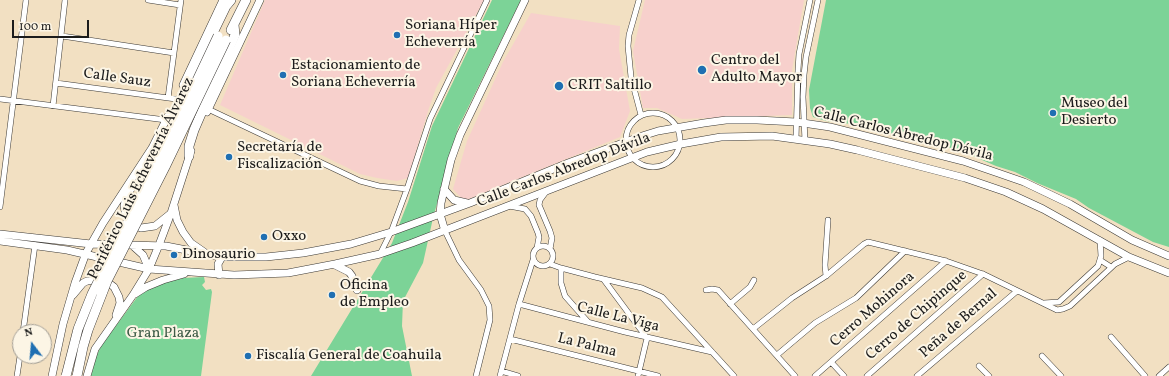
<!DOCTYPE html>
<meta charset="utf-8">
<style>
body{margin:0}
#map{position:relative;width:1169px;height:376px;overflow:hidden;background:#f2e0c2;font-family:Vollkorn,serif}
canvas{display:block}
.north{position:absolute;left:12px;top:324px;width:40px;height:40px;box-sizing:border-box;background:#fcf5e5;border:1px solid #a29e95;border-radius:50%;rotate:344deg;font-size:11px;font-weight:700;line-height:16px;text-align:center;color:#1c1c1c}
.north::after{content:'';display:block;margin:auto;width:14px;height:18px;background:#1f6fb2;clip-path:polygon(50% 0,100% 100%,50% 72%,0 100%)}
.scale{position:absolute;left:12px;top:20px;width:77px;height:18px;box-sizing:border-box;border:2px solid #1c1c1c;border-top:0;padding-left:5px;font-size:12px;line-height:14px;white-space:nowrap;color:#1c1c1c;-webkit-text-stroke:3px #fcf5e5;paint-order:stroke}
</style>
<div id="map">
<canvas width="1169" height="376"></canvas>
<div class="north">N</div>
<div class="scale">100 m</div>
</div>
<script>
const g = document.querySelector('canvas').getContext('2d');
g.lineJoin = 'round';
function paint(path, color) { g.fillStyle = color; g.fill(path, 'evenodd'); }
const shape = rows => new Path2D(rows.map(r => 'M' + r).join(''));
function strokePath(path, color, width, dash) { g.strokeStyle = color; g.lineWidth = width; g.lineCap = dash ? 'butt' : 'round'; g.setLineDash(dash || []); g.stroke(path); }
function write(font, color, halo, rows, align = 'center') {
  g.font = font + ' Vollkorn,serif'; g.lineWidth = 4; g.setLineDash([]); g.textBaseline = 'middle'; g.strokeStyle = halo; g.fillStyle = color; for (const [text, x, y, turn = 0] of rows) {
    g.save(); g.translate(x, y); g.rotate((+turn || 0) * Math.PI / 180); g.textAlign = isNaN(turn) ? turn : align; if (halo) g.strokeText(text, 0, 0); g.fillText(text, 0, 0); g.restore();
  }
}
paint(shape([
 [265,0,484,0,436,88,429,108,408,178,397,181,377,178,360,174,220,105],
 [645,0,804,0,792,70,792,115,682,119,657,108,643,108,633,51],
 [531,13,620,26,619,49,630,111,620,137,464,201,453,189,467,141,503,62]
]), '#f7d0cc');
paint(shape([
 [492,0,521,0,458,128,433,218,423,263,403,301,402,326,412,376,311,376,392,243,408,202,432,126],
 [826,0,1169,0,1169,247,1153,242,1089,208,1076,199,1037,183,1015,172,996,166,959,150,851,124,826,121,813,117,810,108,809,90],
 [204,277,205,282,202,285,206,290,211,289,212,292,201,376,91,376,96,357,101,346,138,296,151,286,183,278]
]), '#7cd397');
const street = shape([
 [148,0,180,5],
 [639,0,629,35,628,46,631,77,641,115],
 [62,36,174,53],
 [56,83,176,99],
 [168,98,181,0],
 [0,99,166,120],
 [53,106,65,0],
 [208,109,360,181,379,186,407,189],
 '626 140a27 27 0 1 1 54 0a27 27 0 1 1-54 0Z',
 [796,139,798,70,799,54,810,0],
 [805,141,803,97,804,75,806,57,818,0],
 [546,192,540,200,539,205,550,231,552,238,550,249],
 [509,206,525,209,531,216,538,233,539,237,537,248],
 [0,207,26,0],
 [445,231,459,260,481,290,489,306,490,320,476,376],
 '533 256a10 10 0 1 1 20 0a10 10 0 1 1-20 0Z',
 [380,254,391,232,407,189,430,119,487,0],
 [1100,260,1111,267],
 [550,264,561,268,595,277,642,288,662,297,734,376],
 [561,268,561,283,565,296,588,322],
 [826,276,825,265,828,220],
 [604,280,647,338,638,376],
 [706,290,712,289,718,290,795,376],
 [1044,303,1059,302,1098,266,1101,256,1100,240],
 [519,304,625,332,712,352],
 [730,304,750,287,754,280],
 [753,329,792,298,826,276,864,244,868,242,946,261,983,274,1057,310,1063,309,1070,306,1115,264,1129,257],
 [23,332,35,245],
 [1111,337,1145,376],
 [510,339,658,376],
 [777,355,815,323,856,298,905,251],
 [1042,356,1061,376],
 [831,362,844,376],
 [979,366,989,376],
 [501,371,518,376],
 [17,376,20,356],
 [500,376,519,304,533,260],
 [815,376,946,261],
 [867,376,983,274],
 [917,376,1017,291],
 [1159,376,1169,367]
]);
const secondary = shape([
 [183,85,223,0],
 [207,112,260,0],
 [131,189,126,197,124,206,125,211,129,219,134,225,141,228,155,226,170,214],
 [444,189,454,200,467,203],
 [174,205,177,220,183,232,191,243,204,252],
 [445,231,440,214,441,203,451,160,460,135,525,0],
 [0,234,91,244,166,246,222,257,266,257,303,253,351,244,391,232,470,203,568,163,642,136,658,131,704,123,726,120,757,120,796,122,830,127,963,161,998,173,1024,182,1070,204,1132,240,1169,256],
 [0,241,67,250,149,269,234,275,288,273,335,264,380,254,412,243,647,152,681,144,721,137,772,136,830,144,857,150,965,178,1006,192,1043,209,1129,257,1169,273],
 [133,246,143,255,149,269],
 [335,265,349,272,352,276,357,290],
 [219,275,218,264,222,257],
 [135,294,146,287,163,280,184,274],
 [73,295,83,283,87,281,98,280,110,284,114,287,119,297,120,303,116,315],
 [52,376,63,324,75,283,86,253,103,223,152,148,168,116],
 [87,376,95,349,133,295,149,269,159,245,171,213,191,151]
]);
const highway = shape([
 [231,30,246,0],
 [166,120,174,113,226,6,231,0],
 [189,156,189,146,194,130,235,35,234,25]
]);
strokePath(street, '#3c3935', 6);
strokePath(secondary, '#3c3935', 8);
strokePath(highway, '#3c3935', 10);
strokePath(street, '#fff', 5);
strokePath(secondary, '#fff', 7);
strokePath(highway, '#fff', 9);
const highwayBridge = shape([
 [66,376,78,329,92,294,176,125,218,36],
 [77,376,83,347,88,330,107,281,165,167,226,40]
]);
strokePath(highwayBridge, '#3c3935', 10, []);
strokePath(highwayBridge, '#fff', 9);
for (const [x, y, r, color] of [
 [397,35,4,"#1f6fb2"],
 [702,70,5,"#1f6fb2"],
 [283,75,4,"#1f6fb2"],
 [559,86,5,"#1f6fb2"],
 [1053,113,4,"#1f6fb2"],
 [229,157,4,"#1f6fb2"],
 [264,237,4,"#1f6fb2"],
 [174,255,4,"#1f6fb2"],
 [332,295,4,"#1f6fb2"],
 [248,356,4,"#1f6fb2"]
]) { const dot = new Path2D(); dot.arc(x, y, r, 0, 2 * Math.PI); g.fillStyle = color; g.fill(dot); strokePath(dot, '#fcf5e5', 1.5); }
write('15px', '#1c1c1c', '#fcf5e5', [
 ["Soriana Híper",405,26],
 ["Echeverría",405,43],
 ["Centro del",711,61],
 ["Adulto Mayor",711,78],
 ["Estacionamiento de",291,66],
 ["Soriana Echeverría",291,83],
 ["CRIT Saltillo",568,86],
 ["Museo del",1061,104],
 ["Desierto",1061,121],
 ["Secretaría de",237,148],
 ["Fiscalización",237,165],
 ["Oxxo",272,237],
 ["Dinosaurio",182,255],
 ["Oficina",340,286],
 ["de Empleo",340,303],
 ["Fiscalía General de Coahuila",256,356]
], 'left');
write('15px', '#1c1c1c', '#fcf5e5', [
 ["Calle Sauz",117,79,8],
 ["Calle Carlos Abredop Dávila",903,135,14],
 ["Calle Carlos Abredop Dávila",564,171,-21],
 ["Periférico Luis Echeverría Álvarez",142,179,-64],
 ["Cerro Mohinora",873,310,-41],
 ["Cerro de Chipinque",917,316,-41],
 ["Calle La Viga",618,318,14],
 ["Peña de Bernal",959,324,-41],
 ["La Palma",587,346,14]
]);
write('15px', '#3e5c47', '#fcf5e5', [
 ["Gran Plaza",163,334]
]);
</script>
